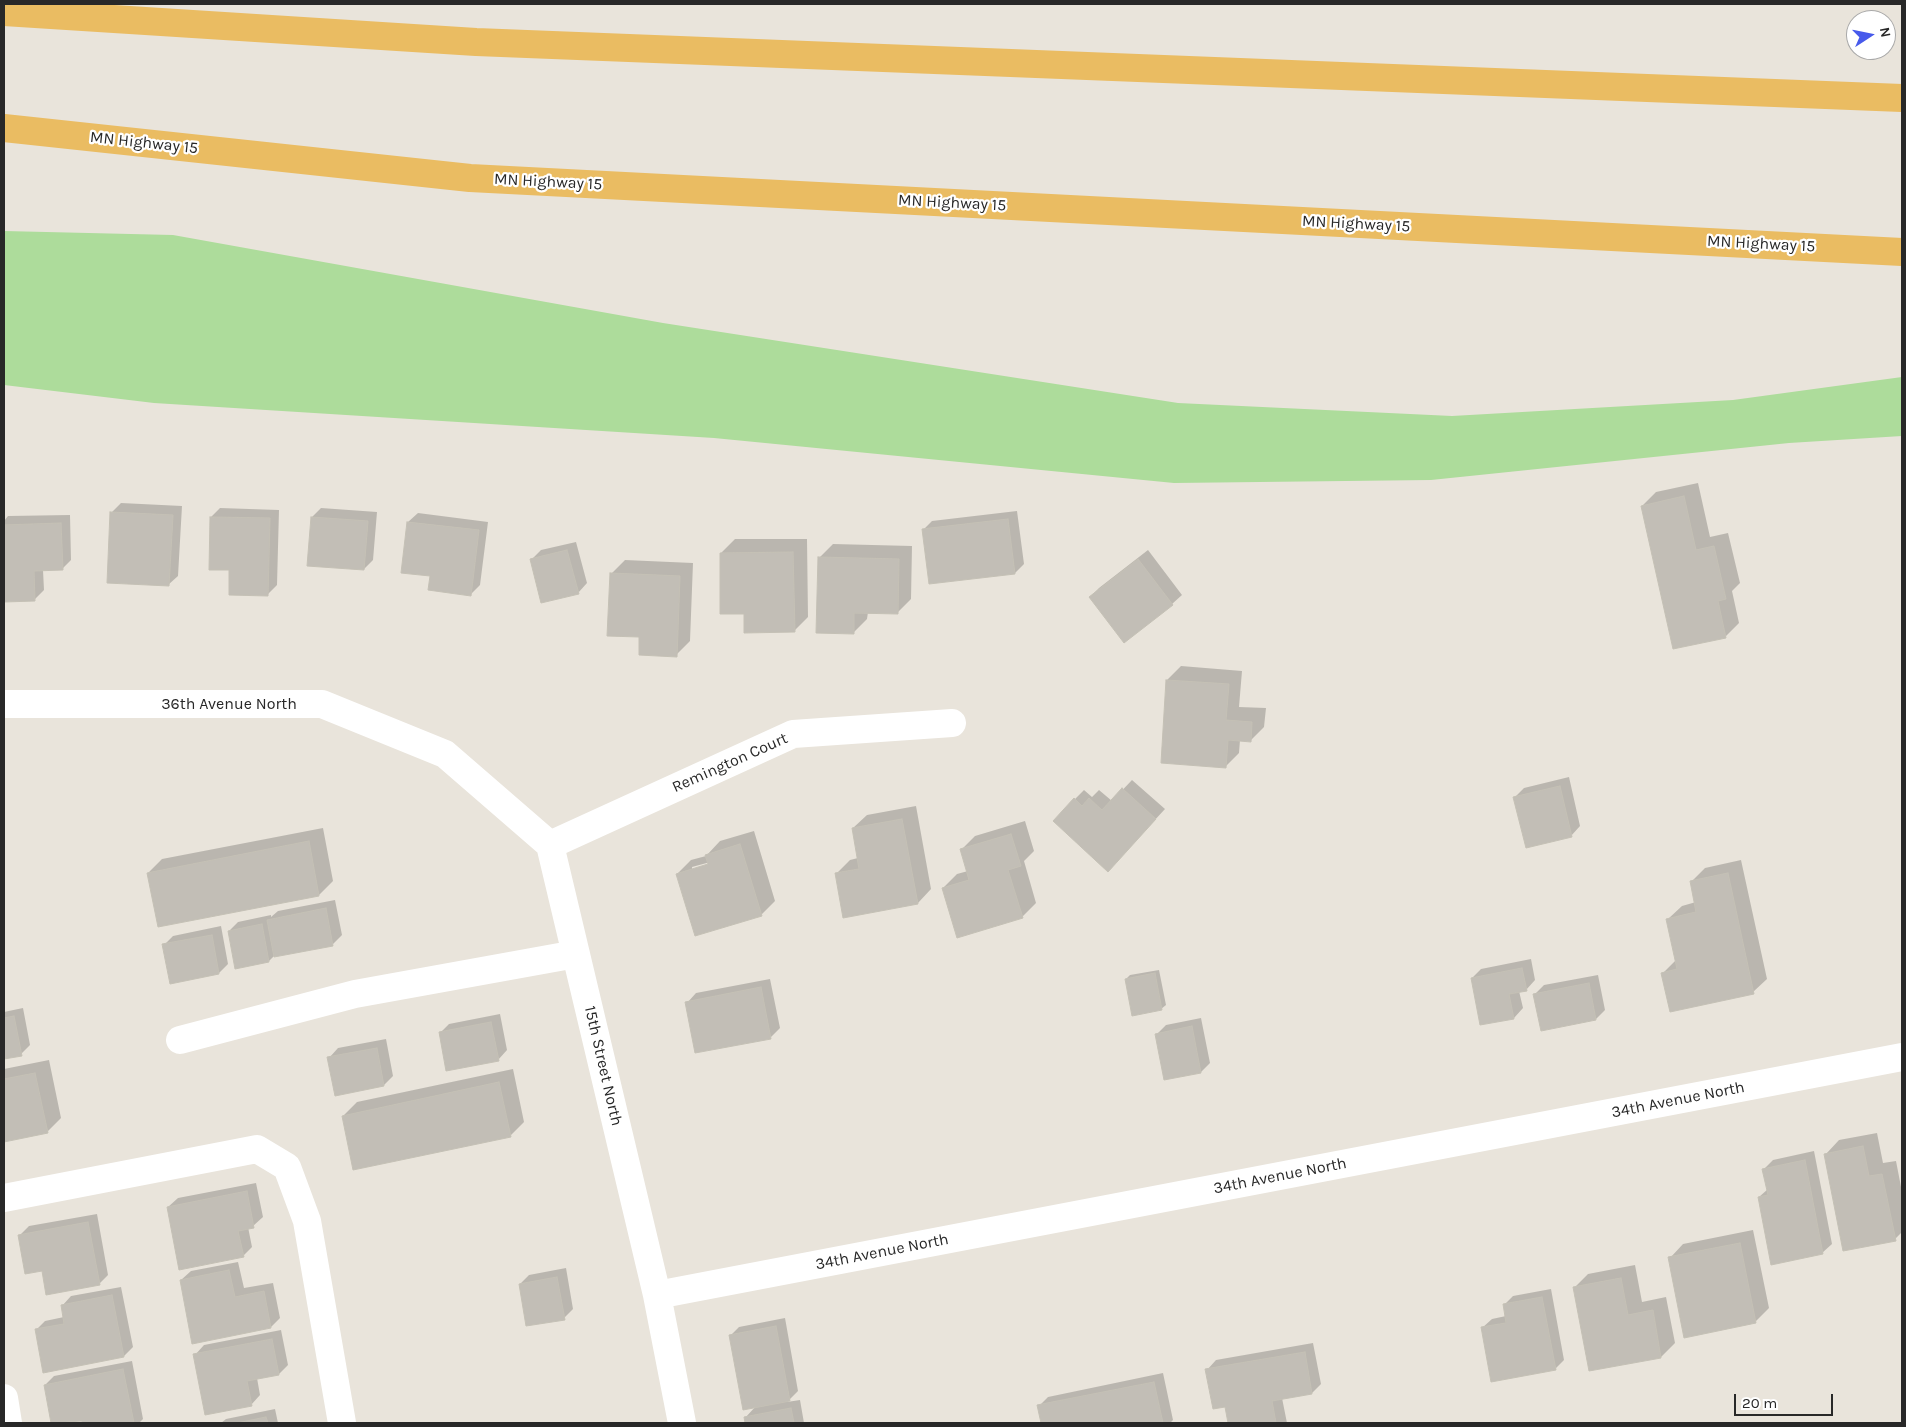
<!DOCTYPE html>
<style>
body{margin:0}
#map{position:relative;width:1906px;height:1427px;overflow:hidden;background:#e9e4db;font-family:Karla,sans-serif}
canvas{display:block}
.frame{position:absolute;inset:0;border:5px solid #282828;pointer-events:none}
.north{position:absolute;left:1846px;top:10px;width:50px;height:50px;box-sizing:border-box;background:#fff;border:1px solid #a9a9a9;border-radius:50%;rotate:79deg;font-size:14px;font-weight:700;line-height:20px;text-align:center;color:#282828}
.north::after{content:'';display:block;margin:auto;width:18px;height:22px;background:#475aeb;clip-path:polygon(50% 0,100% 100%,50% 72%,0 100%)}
.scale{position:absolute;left:1734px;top:1394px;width:99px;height:22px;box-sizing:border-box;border:2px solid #282828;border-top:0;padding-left:6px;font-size:15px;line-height:18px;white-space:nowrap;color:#282828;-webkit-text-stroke:4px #fff;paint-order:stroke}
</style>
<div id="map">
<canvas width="1906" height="1427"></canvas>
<div class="frame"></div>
<div class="north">N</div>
<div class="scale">20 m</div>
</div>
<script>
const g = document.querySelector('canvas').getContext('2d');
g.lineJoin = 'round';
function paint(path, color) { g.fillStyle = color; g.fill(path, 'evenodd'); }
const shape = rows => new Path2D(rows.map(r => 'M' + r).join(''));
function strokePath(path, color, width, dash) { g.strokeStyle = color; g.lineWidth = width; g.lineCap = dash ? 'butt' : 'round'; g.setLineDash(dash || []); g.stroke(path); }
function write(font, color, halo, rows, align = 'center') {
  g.font = font + ' Karla,sans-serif'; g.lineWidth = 4.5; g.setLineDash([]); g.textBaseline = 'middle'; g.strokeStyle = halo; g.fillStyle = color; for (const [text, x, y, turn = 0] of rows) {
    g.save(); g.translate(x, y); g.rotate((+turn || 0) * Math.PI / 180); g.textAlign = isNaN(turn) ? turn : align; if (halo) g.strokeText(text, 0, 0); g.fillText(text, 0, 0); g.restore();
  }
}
paint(shape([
 [4,231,173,235,663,323,1178,403,1452,416,1733,400,1902,377,1902,436,1789,443,1431,480,1174,483,714,438,154,403,4,385]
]), '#addc9b');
paint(shape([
 [1698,483,1710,537,1728,533,1740,583,1732,591,1739,623,1725,637,1642,506,1656,492],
 [121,503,182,506,178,576,168,585,112,512],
 [220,508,279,510,277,585,268,594,231,569,211,517],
 [321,508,377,512,373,560,364,569,312,517],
 [1017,511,1024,564,1015,573,923,530,932,521],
 [418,513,488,522,480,585,471,594,432,575,408,522],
 [70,515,71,560,62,569,43,570,44,590,35,599,4,600,4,521,8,516],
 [735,539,807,539,808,617,794,631,745,613,721,553],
 [576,542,587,583,578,593,531,560,541,550],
 [833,544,912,546,911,599,897,613,868,612,867,619,853,633,820,557],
 [1148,550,1182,595,1172,604,1124,641,1090,597,1099,588],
 [625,560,693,563,690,641,676,655,641,636,611,574],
 [1181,666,1242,671,1239,707,1266,708,1264,727,1250,741,1240,740,1239,753,1225,767,1167,680],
 [1569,777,1580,826,1571,836,1515,797,1524,788],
 [1132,780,1165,809,1117,861,1075,799,1084,790,1092,797,1099,790,1112,801],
 [916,806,931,889,918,903,836,874,850,860,858,858,853,828,867,815],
 [1025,821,1034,851,1024,861,1036,903,1022,917,943,888,957,874,968,871,961,850,975,836],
 [323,828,333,881,319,895,159,925,148,873,162,859],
 [754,831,775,901,761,915,677,874,691,860,706,856,720,841],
 [714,861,714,863,692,870,692,867],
 [1741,860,1767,979,1753,992,1663,973,1677,959,1668,919,1682,906,1696,902,1691,882,1705,868],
 [335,900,342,935,332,945,274,956,269,961,229,931,238,922,271,915,271,917,278,911],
 [221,926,228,964,219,973,164,945,173,936],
 [1531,959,1535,980,1526,990,1519,991,1523,1008,1514,1018,1472,978,1481,969],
 [1159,970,1166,1005,1161,1009,1126,979,1130,975],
 [1598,975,1605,1010,1596,1019,1535,994,1544,985],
 [770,979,780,1028,771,1037,696,1052,687,1003,696,993],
 [23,1008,30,1045,21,1054,4,1058,4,1012],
 [500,1014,507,1050,498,1060,440,1033,449,1024],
 [1201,1018,1210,1063,1201,1072,1157,1034,1166,1025],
 [386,1039,393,1076,384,1085,329,1058,338,1048],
 [49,1060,61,1118,47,1132,4,1141,4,1069],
 [513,1069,524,1122,510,1136,343,1116,357,1102],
 [1877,1133,1883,1163,1896,1161,1902,1192,1902,1232,1895,1239,1826,1154,1839,1140],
 [1814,1151,1832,1244,1822,1253,1759,1197,1768,1189,1764,1169,1773,1160],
 [256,1183,263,1217,253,1226,248,1227,252,1247,243,1256,168,1207,178,1198],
 [97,1214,108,1275,99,1284,43,1269,19,1236,29,1226],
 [1753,1230,1769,1308,1755,1322,1670,1258,1683,1244],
 [238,1262,244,1288,273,1283,280,1318,271,1327,181,1280,191,1271],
 [1635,1265,1642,1302,1666,1297,1675,1343,1661,1357,1590,1370,1574,1288,1588,1274],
 [566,1268,573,1309,564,1318,520,1284,529,1275],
 [121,1287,133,1347,124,1356,36,1330,45,1321,64,1317,62,1306,71,1296],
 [1551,1289,1564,1360,1555,1369,1482,1328,1492,1319,1506,1316,1504,1305,1513,1296],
 [785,1318,798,1391,787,1402,800,1400,804,1423,746,1423,745,1418,756,1406,730,1336,739,1327],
 [281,1330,288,1365,279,1374,257,1378,260,1395,251,1405,195,1355,204,1345],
 [1313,1343,1321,1384,1312,1393,1282,1398,1287,1423,1229,1423,1226,1405,1207,1370,1216,1360],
 [132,1361,143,1419,139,1423,84,1423,83,1420,52,1423,45,1385,54,1376],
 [1163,1373,1173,1420,1170,1423,1042,1423,1039,1406,1048,1397],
 [275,1409,278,1423,221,1423,226,1419]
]), '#0003');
const building = shape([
 [1684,496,1696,550,1714,546,1726,599,1718,601,1726,638,1673,649,1641,506,1684,496],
 [110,512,173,515,169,586,107,583,110,512],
 [210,517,270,518,268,596,229,595,229,570,209,570,210,517],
 [311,517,368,521,364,570,307,566,311,517],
 [1008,519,1015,574,929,584,922,529,1008,519],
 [407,522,479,530,471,596,428,590,430,576,401,573,407,522],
 [61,523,63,570,34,571,35,601,4,602,4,525,61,523],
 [567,550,579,594,541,603,530,559,567,550],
 [793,552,795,632,744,633,744,614,720,614,720,553,793,552],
 [818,557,899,559,898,614,854,613,854,634,816,633,818,557],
 [1138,559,1173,605,1124,643,1089,597,1138,559],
 [610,573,680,576,677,657,639,655,639,637,607,636,610,573],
 [1166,680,1229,684,1226,720,1252,722,1251,742,1228,740,1226,768,1161,763,1166,680],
 [1560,786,1572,837,1526,848,1513,797,1560,786],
 [1122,788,1156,819,1108,872,1053,821,1074,798,1082,806,1089,798,1102,810,1122,788],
 [902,819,918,904,843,918,835,873,859,869,852,828,902,819],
 [1011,834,1021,866,1008,870,1023,918,957,938,942,888,969,880,960,849,1011,834],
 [309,841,319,896,158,927,147,873,309,841],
 [740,844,762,916,695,936,676,874,708,864,705,855,740,844],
 [1728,873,1754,994,1670,1012,1661,973,1677,969,1666,919,1696,912,1690,881,1728,873],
 [326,908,333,946,274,957,267,920,326,908],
 [262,924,269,962,235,969,228,931,262,924],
 [212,935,219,974,170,984,162,944,212,935],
 [1522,968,1527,991,1509,994,1514,1019,1480,1025,1471,978,1522,968],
 [1155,973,1162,1010,1132,1016,1125,979,1155,973],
 [1589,983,1596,1020,1541,1031,1533,994,1589,983],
 [761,987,771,1039,695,1053,685,1002,761,987],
 [14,1016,22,1056,4,1059,4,1018,14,1016],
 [491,1022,499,1061,446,1071,439,1032,491,1022],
 [1192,1026,1201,1073,1164,1080,1155,1034,1192,1026],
 [377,1048,384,1086,335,1096,327,1057,377,1048],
 [35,1073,48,1133,4,1142,4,1079,35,1073],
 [499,1082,511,1137,353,1170,342,1116,499,1082],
 [1863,1146,1869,1176,1882,1174,1896,1241,1843,1251,1824,1154,1863,1146],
 [1805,1160,1823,1254,1771,1265,1758,1197,1768,1195,1762,1169,1805,1160],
 [247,1191,254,1228,238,1231,244,1257,179,1270,167,1207,247,1191],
 [88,1222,100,1285,46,1295,42,1271,25,1274,18,1235,88,1222],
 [1740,1243,1756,1323,1684,1338,1668,1257,1740,1243],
 [229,1270,235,1297,264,1291,271,1328,192,1344,180,1280,229,1270],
 [557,1277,565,1320,526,1326,519,1284,557,1277],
 [1621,1278,1628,1315,1653,1310,1661,1358,1589,1371,1573,1287,1621,1278],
 [112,1295,124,1357,43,1373,35,1329,64,1324,61,1305,112,1295],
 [1542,1297,1556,1370,1491,1382,1481,1327,1506,1323,1503,1304,1542,1297],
 [776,1326,790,1401,743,1410,729,1335,776,1326],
 [272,1339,279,1375,247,1381,252,1406,205,1415,193,1354,272,1339],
 [1305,1352,1312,1394,1272,1401,1276,1423,1228,1423,1225,1407,1213,1409,1205,1369,1305,1352],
 [123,1369,134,1423,82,1423,82,1421,51,1423,44,1385,123,1369],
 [1154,1382,1163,1423,1041,1423,1037,1405,1154,1382],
 [791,1408,794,1423,745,1423,744,1417,791,1408],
 [266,1417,268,1423,237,1423,266,1417]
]);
paint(building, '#c2beb6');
strokePath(building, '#c4c0b5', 1);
strokePath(shape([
 [4,704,322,704,445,754,550,845,657,1295,682,1423],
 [550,845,793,734,952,723],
 [180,1040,355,994,576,954],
 [4,1198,257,1149,287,1167,307,1221,342,1423],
 [657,1295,1902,1057],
 [4,1398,8,1423]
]), '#fff', 28);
strokePath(shape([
 [4,12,476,42,1902,98],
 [4,128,470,178,1902,252]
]), '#eabc62', 28);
write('16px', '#282828', '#fff', [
 ["MN Highway 15",144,143,6],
 ["MN Highway 15",548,182,3],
 ["MN Highway 15",952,203,3],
 ["MN Highway 15",1356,224,3],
 ["MN Highway 15",1761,244,3],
 ["36th Avenue North",229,704],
 ["Remington Court",730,763,-24],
 ["15th Street North",603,1066,77],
 ["34th Avenue North",1678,1100,-11],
 ["34th Avenue North",1280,1176,-11],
 ["34th Avenue North",882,1252,-11]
]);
</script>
